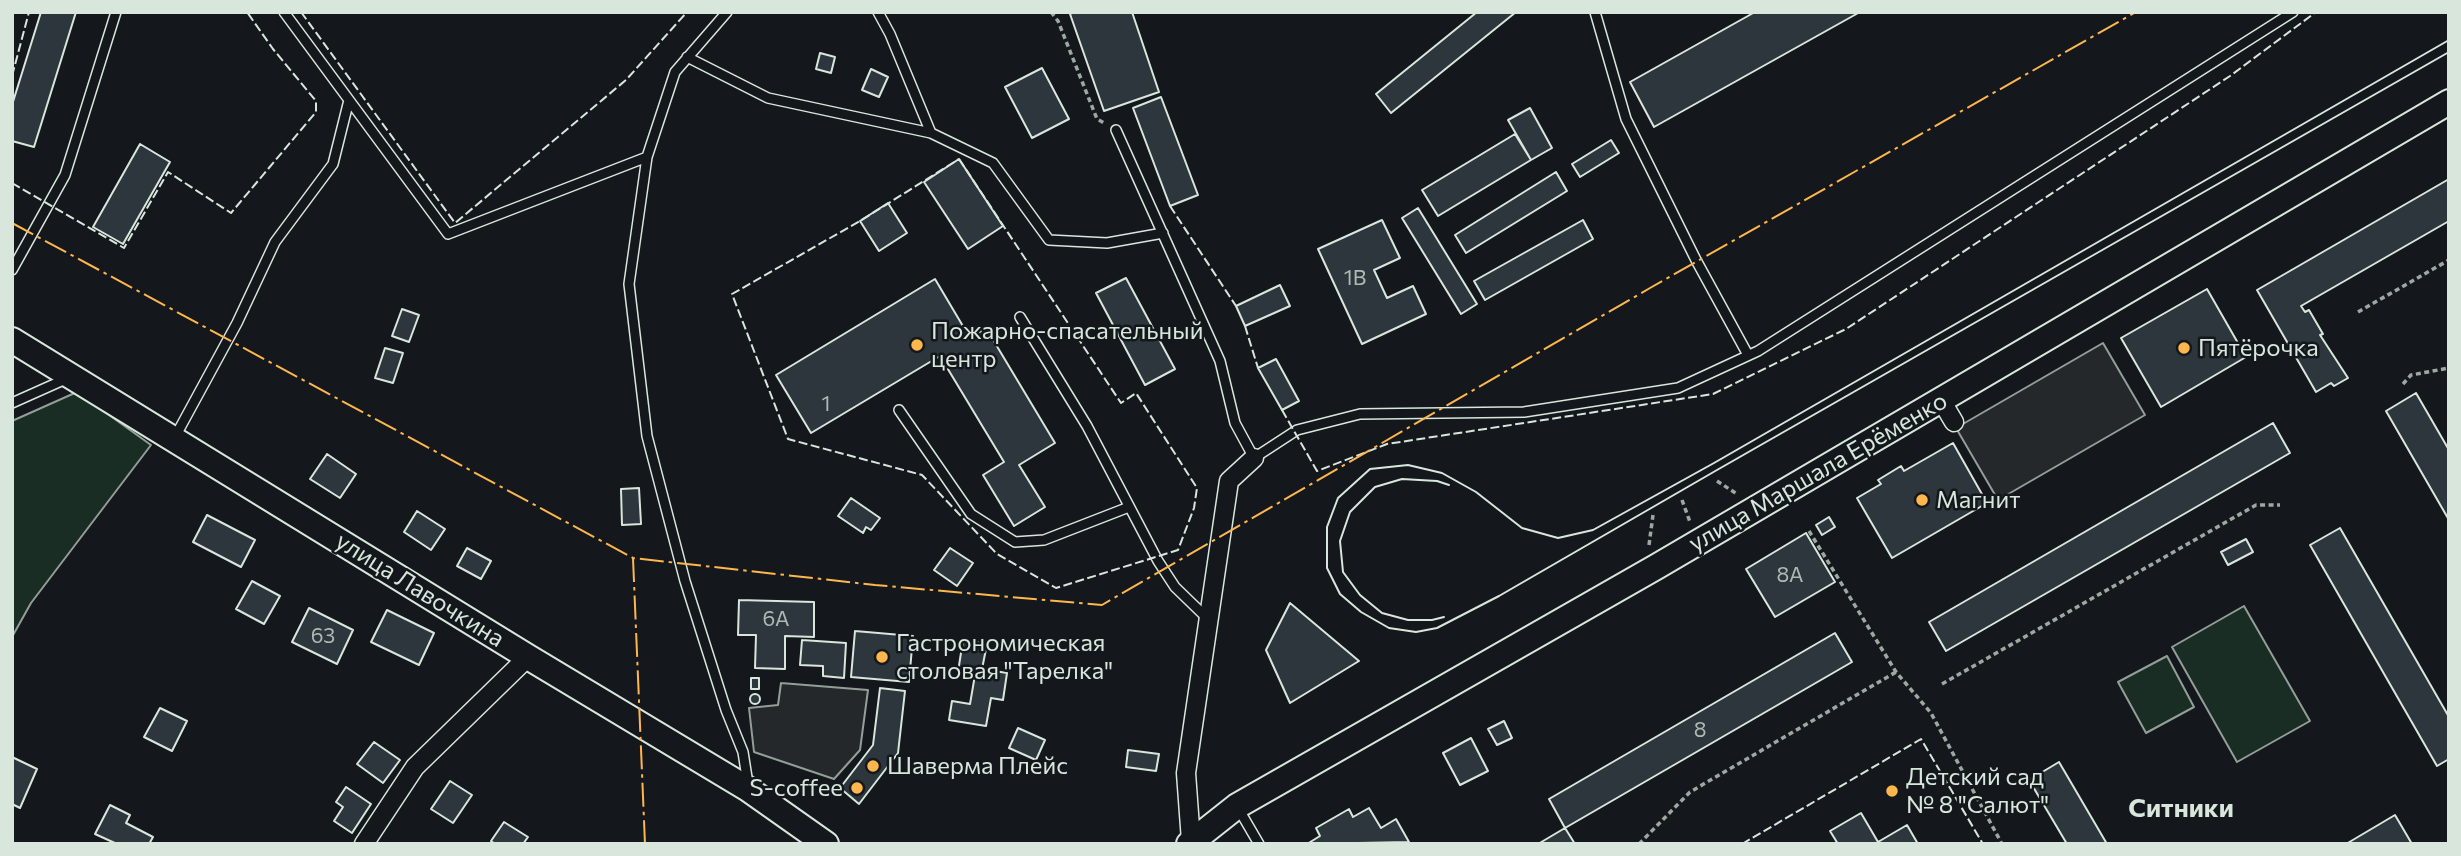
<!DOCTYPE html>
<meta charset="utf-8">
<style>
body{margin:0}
#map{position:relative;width:2461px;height:856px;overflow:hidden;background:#14181c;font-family:Commissioner,sans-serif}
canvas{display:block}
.frame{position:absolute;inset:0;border:14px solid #d8e6dc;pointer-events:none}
</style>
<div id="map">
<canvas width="2461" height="856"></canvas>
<div class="frame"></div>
</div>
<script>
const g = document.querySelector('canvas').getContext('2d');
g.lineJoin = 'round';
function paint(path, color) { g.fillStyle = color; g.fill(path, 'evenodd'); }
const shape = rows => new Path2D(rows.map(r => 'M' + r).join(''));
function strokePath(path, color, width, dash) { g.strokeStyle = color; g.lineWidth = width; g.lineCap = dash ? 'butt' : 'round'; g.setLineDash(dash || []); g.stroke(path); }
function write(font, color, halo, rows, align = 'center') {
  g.font = font + ' Commissioner,sans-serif'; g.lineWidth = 5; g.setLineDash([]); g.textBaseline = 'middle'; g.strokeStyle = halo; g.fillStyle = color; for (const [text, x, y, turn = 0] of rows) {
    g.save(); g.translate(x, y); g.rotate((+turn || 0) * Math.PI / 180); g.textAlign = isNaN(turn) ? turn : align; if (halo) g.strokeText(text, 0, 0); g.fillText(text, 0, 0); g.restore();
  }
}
const green = shape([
 [77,392,151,445,31,603,12,637,12,421,77,392],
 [2244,606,2310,721,2237,762,2172,647,2244,606],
 [2167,656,2194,707,2146,733,2118,682,2167,656]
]);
paint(green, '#1a2d24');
strokePath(green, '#939e99', 2);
const parking = shape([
 [2103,343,2145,415,1998,500,1956,428,2103,343],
 [781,683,868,690,860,750,834,779,754,752,749,708,778,705,781,683]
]);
paint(parking, '#24282b');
strokePath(parking, '#939e99', 2);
const building = shape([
 [41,12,76,12,34,147,12,141,12,105,41,12],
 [1074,12,1132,12,1159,92,1104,111,1070,14,1074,12],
 [1477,12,1516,12,1391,113,1376,94,1477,12],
 [1755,12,1860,12,1654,127,1630,82,1755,12],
 [820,53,835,57,831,73,816,69,820,53],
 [1042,68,1069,119,1032,138,1005,87,1042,68],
 [871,69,888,77,879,97,862,90,871,69],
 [1161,97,1198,195,1170,206,1133,108,1161,97],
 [1530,108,1552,148,1531,160,1508,120,1530,108],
 [1515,134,1531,160,1438,216,1422,190,1515,134],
 [1611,140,1619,153,1580,177,1572,164,1611,140],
 [140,144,170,162,123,244,93,227,140,144],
 [959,159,1003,226,968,249,924,182,959,159],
 [1556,172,1567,191,1466,253,1455,235,1556,172],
 [2449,179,2449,221,2301,306,2305,312,2309,310,2323,334,2320,335,2348,378,2334,386,2331,383,2316,392,2257,290,2449,179],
 [888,203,907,233,879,251,860,221,888,203],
 [1418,208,1477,304,1461,314,1402,218,1418,208],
 [1382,220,1400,258,1374,270,1387,298,1413,286,1426,314,1362,344,1318,249,1382,220],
 [1583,220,1593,239,1485,300,1474,281,1583,220],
 [1126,278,1175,369,1145,385,1096,293,1126,278],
 [935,279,970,338,986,328,1055,443,1019,465,1045,507,1014,526,983,475,1004,462,940,356,811,433,776,375,935,279],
 [1280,285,1290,306,1245,326,1236,306,1280,285],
 [2207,289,2246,357,2161,407,2121,338,2207,289],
 [402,309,419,315,409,342,392,336,402,309],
 [385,348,403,353,393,383,375,378,385,348],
 [1276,359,1299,401,1282,410,1258,368,1276,359],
 [2416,393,2449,450,2449,520,2386,411,2416,393],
 [2273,423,2290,453,1946,651,1929,622,2273,423],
 [1953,443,1987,503,1892,558,1857,498,1881,484,1878,480,1901,466,1904,471,1953,443],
 [327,454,356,474,340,498,310,479,327,454],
 [639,488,641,524,622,525,621,489,639,488],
 [851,498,880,518,871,530,866,527,863,533,838,516,851,498],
 [417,511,445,529,431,550,404,532,417,511],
 [207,515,255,540,241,567,193,542,207,515],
 [1829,517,1835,527,1822,535,1816,525,1829,517],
 [2340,528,2449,717,2449,759,2437,766,2310,545,2340,528],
 [1806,533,1835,582,1775,617,1746,569,1806,533],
 [2246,539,2253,552,2228,565,2221,552,2246,539],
 [467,548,491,561,481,579,457,566,467,548],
 [950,548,973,563,957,586,934,570,950,548],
 [252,581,280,596,264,624,236,609,252,581],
 [739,600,814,602,814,637,785,636,785,669,755,668,756,635,738,635,739,600],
 [1290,603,1359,661,1290,703,1266,650,1290,603],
 [309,608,353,630,337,664,292,642,309,608],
 [387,610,434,633,419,665,371,642,387,610],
 [855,631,913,636,909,682,851,677,855,631],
 [1835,633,1852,662,1565,828,1549,799,1835,633],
 [802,640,846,643,844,678,823,676,823,666,800,665,802,640],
 [963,640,987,644,982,669,1007,673,1003,700,991,698,986,726,949,720,952,701,970,704,975,675,958,672,963,640],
 [751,678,759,678,759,689,751,689,751,678],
 [880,688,905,691,898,753,859,804,840,788,873,745,880,688],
 '750 699a5 5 0 1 1 10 0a5 5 0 1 1-10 0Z',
 [160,708,187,721,172,751,144,737,160,708],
 [1504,721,1512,738,1497,745,1488,729,1504,721],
 [1018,728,1045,740,1036,760,1009,748,1018,728],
 [1471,738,1488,771,1460,785,1443,753,1471,738],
 [374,742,400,760,383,783,357,764,374,742],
 [1128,750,1159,754,1156,771,1126,767,1128,750],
 [12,757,37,769,20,808,12,804,12,757],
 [2059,762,2107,844,2067,844,2029,780,2059,762],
 [450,781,472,795,453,823,431,809,450,781],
 [346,787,371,804,352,833,334,821,343,807,336,802,346,787],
 [110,805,130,815,126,823,153,837,149,844,117,844,95,834,110,805],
 [1369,808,1381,828,1396,819,1409,842,1307,844,1320,836,1316,828,1349,809,1353,817,1369,808],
 [1861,813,1878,842,1907,825,1918,844,1838,844,1830,831,1861,813],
 [2395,815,2412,844,2346,844,2395,815],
 [504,822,528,837,523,844,495,844,491,841,504,822],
 [1565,828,1575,844,1538,844,1565,828]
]);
paint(building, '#2c363c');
strokePath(building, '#d8e6dc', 2);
const service = shape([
 [284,12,448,234,647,157],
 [727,12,675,72,647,157,629,284,647,436,685,581,726,710,743,752,748,784],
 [878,12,890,34,931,133],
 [1595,12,1626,119,1696,260,1748,355],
 [687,57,768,98,931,133,993,163,1049,240,1107,243,1163,233],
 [1116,130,1220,361,1235,423,1254,458,1297,430,1360,414,1524,412,1678,388,1758,351,2293,12],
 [12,270,65,175,116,12],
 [1020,317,1087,426,1158,561,1175,587,1208,619],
 [12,403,68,378],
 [899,410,971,514,1015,542,1044,540,1129,507],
 [175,437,237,323,275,242,333,164,349,100],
 [1238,808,1259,844]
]);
const minor = shape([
 [1941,400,1954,422],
 [1191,841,1186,773,1229,481,1254,458],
 [364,844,415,767,528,657]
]);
const secondary = shape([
 [12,340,528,657,748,789,826,844],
 [1189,844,1237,806,1656,567,2449,102]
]);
strokePath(service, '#d8e6dc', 12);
strokePath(minor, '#d8e6dc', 21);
strokePath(secondary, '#d8e6dc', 28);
strokePath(shape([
 [1051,12,1058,21,1097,119,1106,124],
 [2358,312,2449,260],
 [2403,384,2411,375,2449,368],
 [1717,481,1737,494],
 [1682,500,1690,522],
 [1809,531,1896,672,1931,713,2002,844],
 [1649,545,1653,515],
 [1942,684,2256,505,2280,505],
 [1639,844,1690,792,1896,672]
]), '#9da8a2', 3.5, [5, 3.5]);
strokePath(service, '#14181c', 9);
strokePath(minor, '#14181c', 18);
strokePath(secondary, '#14181c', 24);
strokePath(shape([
 [2449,40,1714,463,1593,530,1558,538,1522,528,1476,492,1442,473,1408,465,1370,469,1338,498,1327,527,1327,568,1340,594,1361,612,1389,628,1416,632,1437,628,1499,596,1717,470,2449,52],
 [1444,617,1432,620,1408,620,1382,613,1360,595,1343,572,1340,541,1350,512,1375,487,1402,479,1437,481,1449,485]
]), '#d8e6dc', 2);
strokePath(shape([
 [301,12,455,223,626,80,687,12],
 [12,76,29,12],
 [959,159,1121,403,1136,393,1197,488,1194,508,1178,550,1056,588,997,554,922,475,788,439,732,294,860,221,959,159],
 [12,183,124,248,168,172,231,213,316,112,316,101,273,49,247,12],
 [1170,206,1236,306],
 [1245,326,1258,368],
 [1282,410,1317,471,1387,444,1713,394,1846,329,2230,76,2316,12],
 [1742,844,1921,739,1983,844]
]), '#d8e6dc', 2, [9, 3.5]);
strokePath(shape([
 [12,223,633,558,875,585,1102,605,1650,288,2136,12],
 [633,558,645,844]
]), '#ffb74d', 2, [24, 5, 3.5, 5]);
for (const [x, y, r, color] of [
 [917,345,7,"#ffb74d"],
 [2184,348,7,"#ffb74d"],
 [1922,500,7,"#ffb74d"],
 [882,657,7,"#ffb74d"],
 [873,766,7,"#ffb74d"],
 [857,788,7,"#ffb74d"],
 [1892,791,7,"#ffb74d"]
]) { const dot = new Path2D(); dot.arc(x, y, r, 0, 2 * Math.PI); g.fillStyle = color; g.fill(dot); strokePath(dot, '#14181c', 2.5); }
write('21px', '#adbab4', null, [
 ["1В",1355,278],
 ["1",826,404],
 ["8А",1790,575],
 ["6А",776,619],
 ["63",323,636],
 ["8",1700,730]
]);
write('24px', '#d8e6dc', '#14181c', [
 ["Пожарно-спасательный",931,331],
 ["центр",931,359],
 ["Пятёрочка",2198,348],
 ["Магнит",1936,500],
 ["Гастрономическая",896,643],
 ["столовая \"Тарелка\"",896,671],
 ["Шаверма Плейс",887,766],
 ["Детский сад",1906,777],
 ["№ 8 \"Салют\"",1906,805],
 ["S-coffee",843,788,"right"]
], 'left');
write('24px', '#d8e6dc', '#14181c', [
 ["улица Маршала Ерёменко",1818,472,-30],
 ["улица Лавочкина",420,590,32]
]);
write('bold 26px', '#d8e6dc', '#14181c', [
 ["Ситники",2181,808]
]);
</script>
